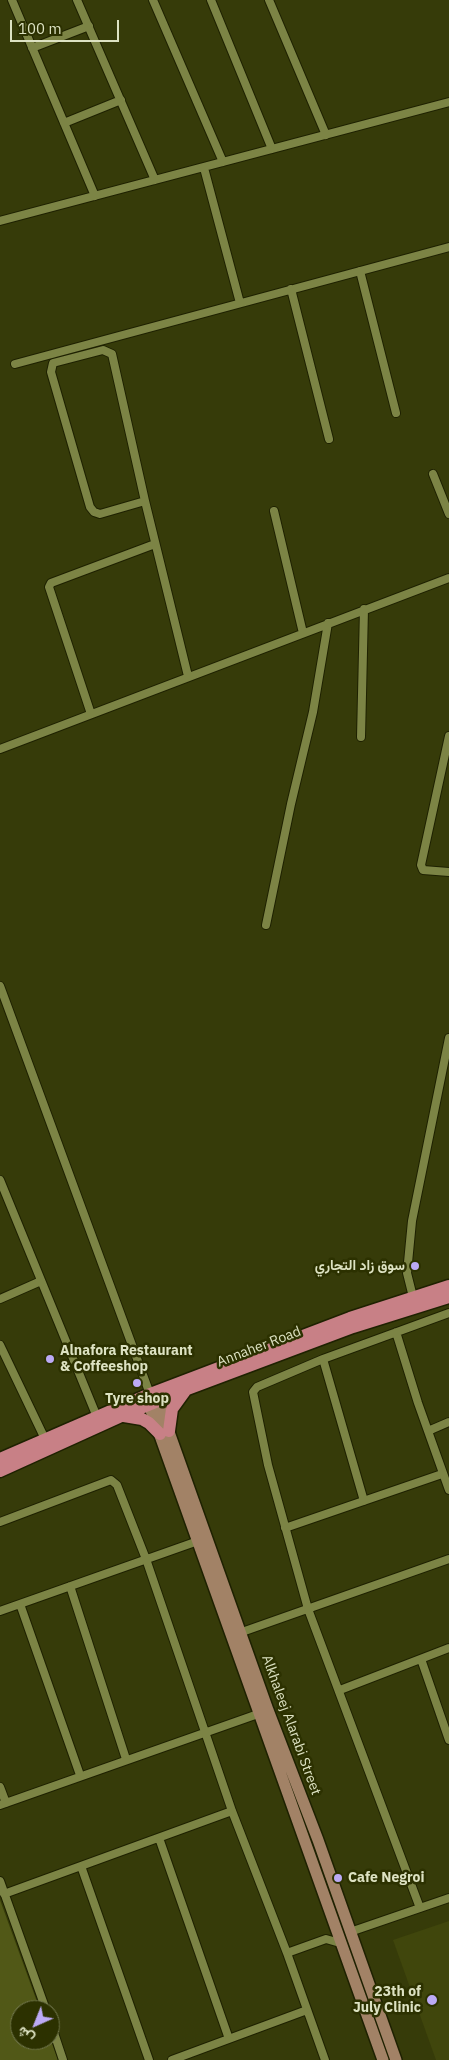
<!DOCTYPE html>
<meta charset="utf-8">
<style>
body{margin:0}
#map{position:relative;width:449px;height:2060px;overflow:hidden;background:#363b09;font-family:"IBM Plex Sans",Vazirmatn,sans-serif}
canvas{display:block}
.north{position:absolute;left:10px;top:2000px;width:50px;height:50px;box-sizing:border-box;background:#2c3100;border:1px solid #73784e;border-radius:50%;rotate:224deg;font-size:14px;font-weight:700;line-height:20px;text-align:center;color:#dde2c2}
.north::after{content:'';display:block;margin:auto;width:18px;height:22px;background:#bcaaf5;clip-path:polygon(50% 0,100% 100%,50% 72%,0 100%)}
.scale{position:absolute;left:10px;top:20px;width:109px;height:22px;box-sizing:border-box;border:2px solid #dde2c2;border-top:0;padding-left:6px;font-size:15px;line-height:18px;white-space:nowrap;color:#dde2c2;-webkit-text-stroke:4px #2c3100;paint-order:stroke}
</style>
<div id="map">
<canvas width="449" height="2060"></canvas>
<div class="north">ش</div>
<div class="scale">100 m</div>
</div>
<script>
const g = document.querySelector('canvas').getContext('2d');
g.lineJoin = 'round';
function paint(path, color) { g.fillStyle = color; g.fill(path, 'evenodd'); }
const shape = rows => new Path2D(rows.map(r => 'M' + r).join(''));
function strokePath(path, color, width, dash) { g.strokeStyle = color; g.lineWidth = width; g.lineCap = dash ? 'butt' : 'round'; g.setLineDash(dash || []); g.stroke(path); }
function write(font, color, halo, rows, align = 'center') {
  g.font = font + ' "IBM Plex Sans",Vazirmatn,sans-serif'; g.lineWidth = 5; g.setLineDash([]); g.textBaseline = 'middle'; g.strokeStyle = halo; g.fillStyle = color; for (const [text, x, y, turn = 0] of rows) {
    g.save(); g.translate(x, y); g.rotate((+turn || 0) * Math.PI / 180); g.textAlign = isNaN(turn) ? turn : align; if (halo) g.strokeText(text, 0, 0); g.fillText(text, 0, 0); g.restore();
  }
}
paint(shape([
 [449,1921,449,2060,436,2060,393,1940]
]), '#40460c');
paint(shape([
 [0,1900,40,2010,20,2010,20,2040,50,2040,50,2038,58,2060,0,2060]
]), '#515817');
const minor = shape([
 [12,0,95,196],
 [77,0,155,180],
 [153,0,223,162],
 [211,0,272,149],
 [269,0,326,135],
 [32,48,89,26],
 [64,123,121,100],
 [204,168,240,303],
 [0,221,449,102],
 [360,271,396,413],
 [291,289,329,439],
 [15,364,449,247],
 [433,474,449,514],
 [145,501,100,514,94,512,90,507,51,372,53,363,103,350,112,354,145,501,188,676],
 [274,511,303,633],
 [91,714,49,587,51,583,155,544],
 [449,736,421,865,423,870,449,872],
 [361,737,364,609],
 [0,749,449,578],
 [266,925,291,804,313,712,328,623],
 [0,986,150,1394],
 [0,1180,97,1417],
 [413,1297,407,1273,412,1221,449,1038],
 [0,1299,41,1281],
 [396,1332,418,1403,449,1490],
 [0,1345,45,1439],
 [323,1359,364,1501],
 [428,1431,449,1422],
 [0,1522,111,1480,117,1485,146,1559,232,1811,287,1953,325,2060],
 [285,1528,442,1474],
 [70,1586,126,1759],
 [20,1604,80,1775],
 [0,1611,198,1541],
 [242,1632,449,1559],
 [421,1659,449,1740],
 [340,1690,449,1648],
 [0,1787,6,1803],
 [0,1805,258,1714],
 [159,1838,229,2039],
 [81,1866,149,2060],
 [0,1881,46,2010],
 [4,1894,232,1811],
 [420,1908,308,1609,268,1465,253,1392,257,1387,323,1359,449,1313],
 [350,1932,449,1898],
 [287,1953,326,1939,340,1943],
 [50,2021,63,2060],
 [172,2060,307,2010]
]);
const secondary = shape([
 [158,1401,268,1710,318,1840,396,2060],
 [149,1405,383,2060]
]);
const primary = shape([
 [124,1416,142,1419,149,1423,160,1434],
 [169,1431,172,1409,185,1391],
 [0,1459,150,1394,350,1318,449,1286],
 [0,1471,119,1417,185,1390,353,1327,449,1297]
]);
strokePath(minor, '#1e2101', 10);
strokePath(secondary, '#1e2101', 14);
strokePath(primary, '#1e2101', 15);
strokePath(minor, '#7c8445', 8);
strokePath(secondary, '#a28266', 11);
strokePath(primary, '#c88086', 12);
for (const [x, y, r, color] of [
 [415,1266,5,"#bcaaf5"],
 [50,1359,5,"#bcaaf5"],
 [137,1383,5,"#bcaaf5"],
 [338,1878,5,"#bcaaf5"],
 [432,2000,6,"#bcaaf5"]
]) { const dot = new Path2D(); dot.arc(x, y, r, 0, 2 * Math.PI); g.fillStyle = color; g.fill(dot); strokePath(dot, '#2c3100', 2); }
write('bold 14px', '#dde2c2', '#2c3100', [
 ["سوق زاد التجاري",405,1266],
 ["Alnafora Restaurant",60,1351,"left"],
 ["& Coffeeshop",60,1367,"left"],
 ["Tyre shop",137,1399,"center"],
 ["Cafe Negroi",348,1878,"left"],
 ["23th of",421,1992],
 ["July Clinic",421,2008]
], 'right');
write('14px', '#dde2c2', '#2c3100', [
 ["Annaher Road",259,1347,-21],
 ["Alkhaleej Alarabi Street",291,1725,70]
]);
</script>
